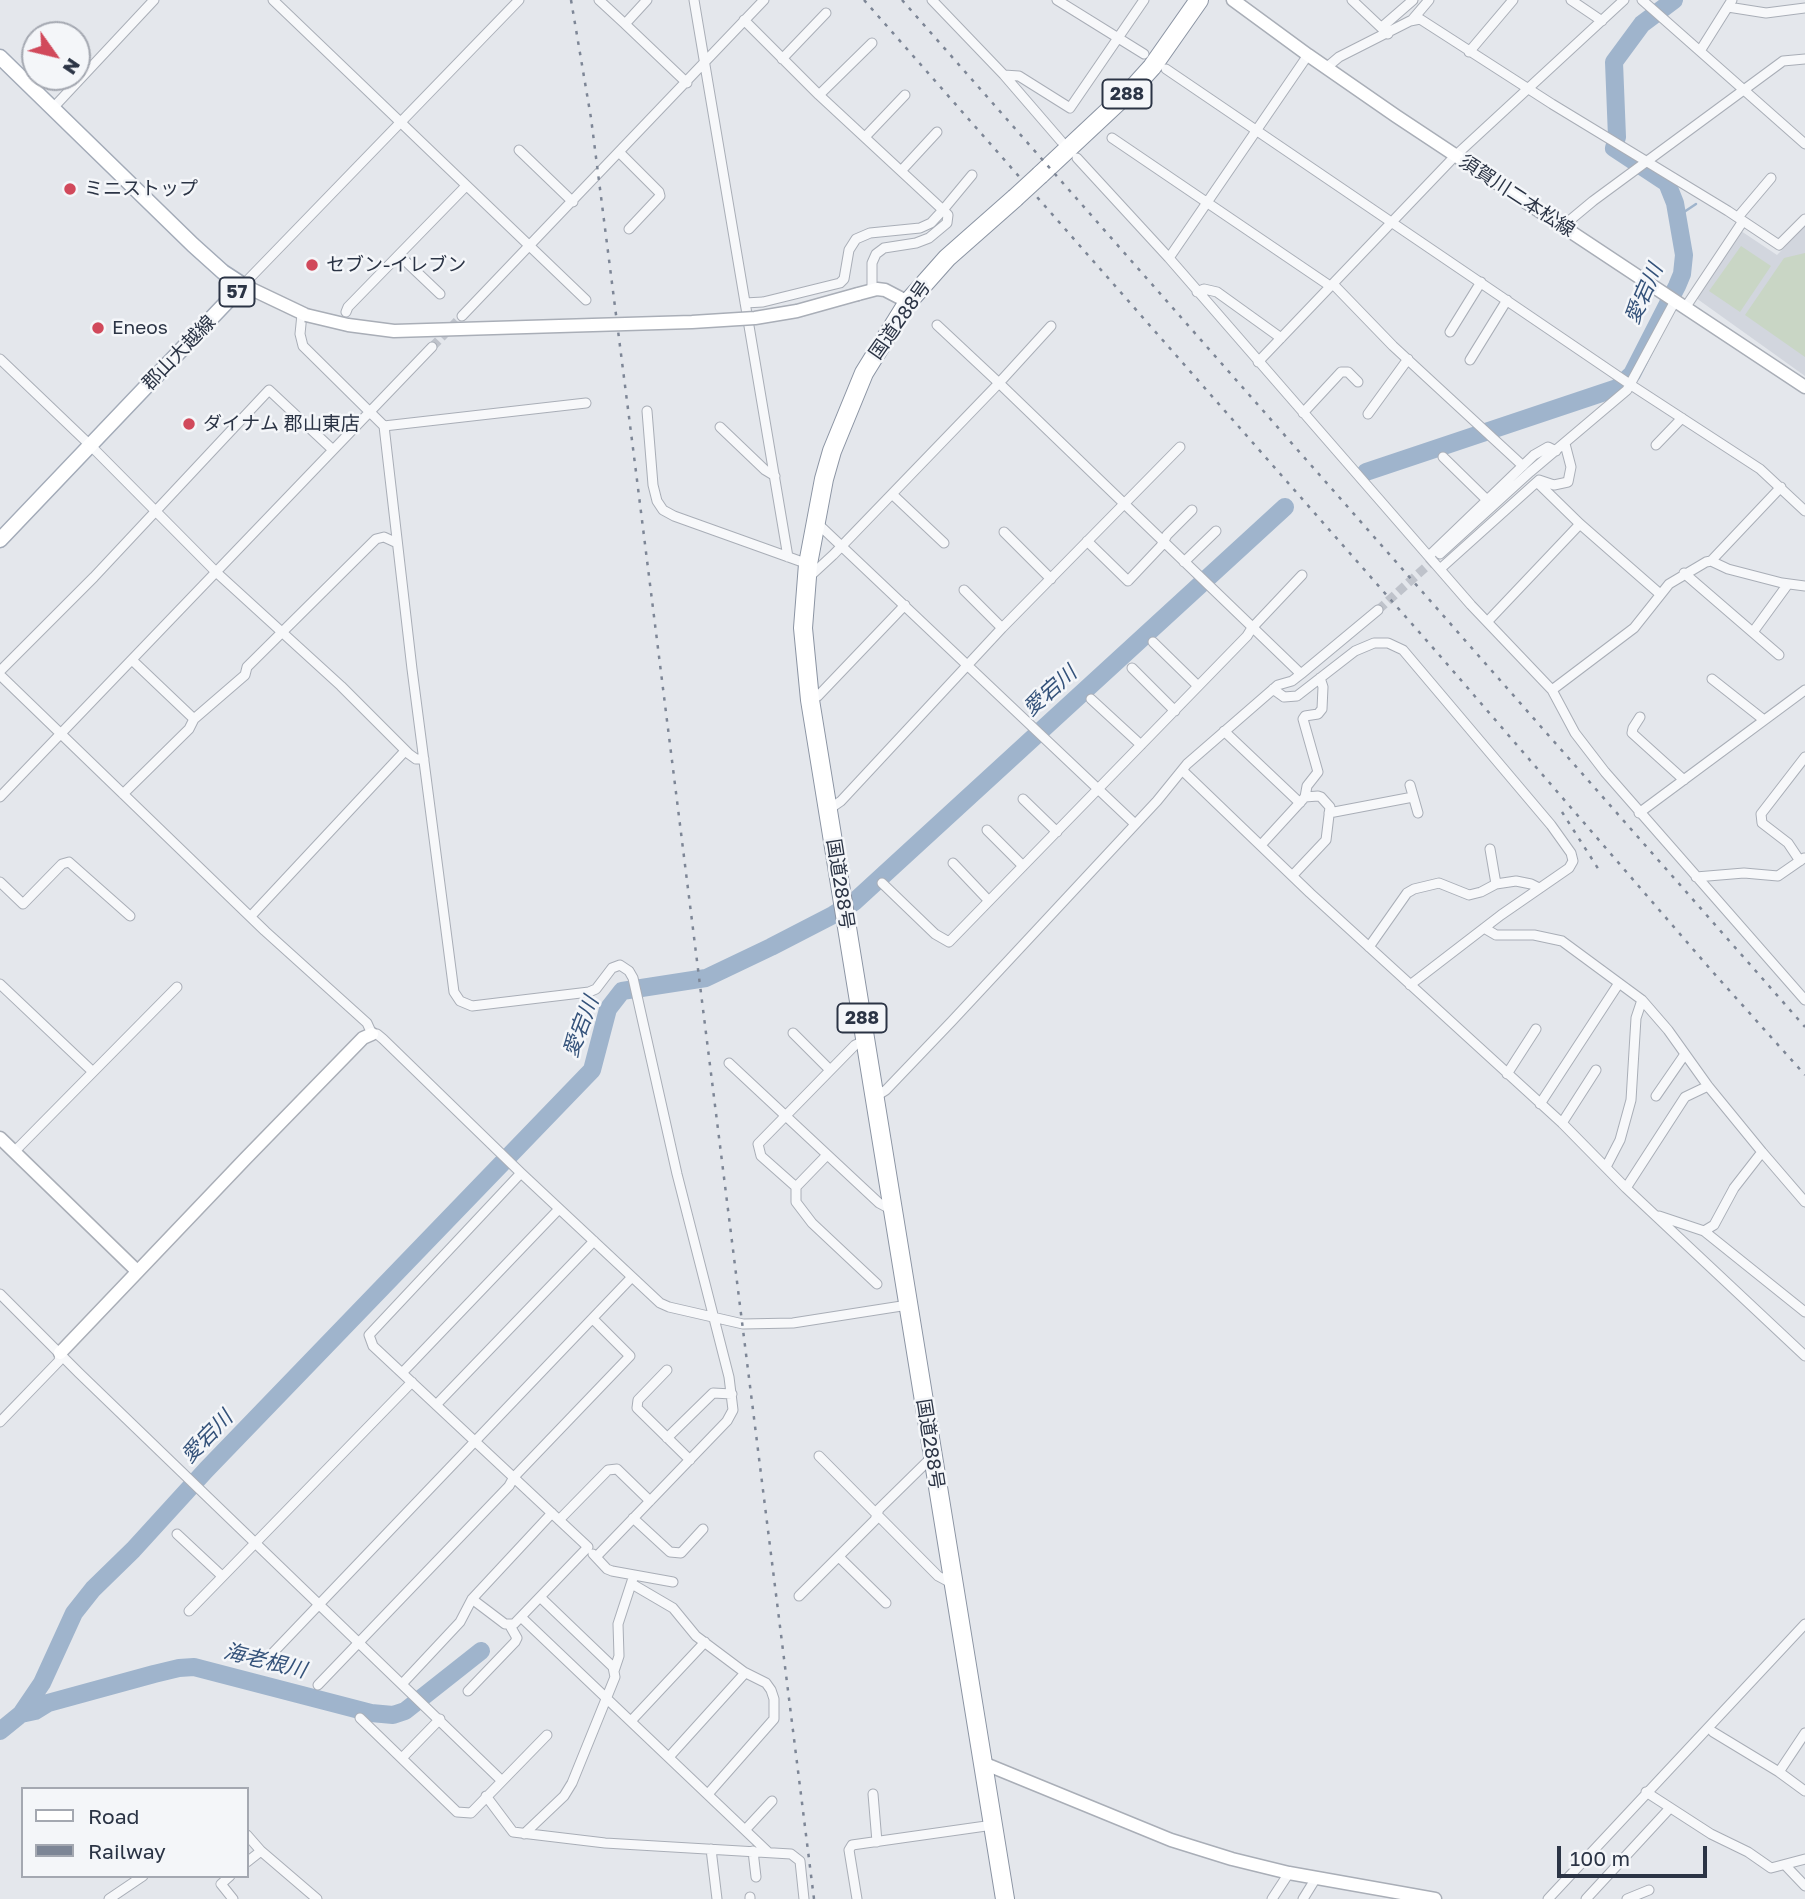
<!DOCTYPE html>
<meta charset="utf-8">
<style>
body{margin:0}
#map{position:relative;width:1805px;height:1899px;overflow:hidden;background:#e4e7ec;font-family:"Golos Text",sans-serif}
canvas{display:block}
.legend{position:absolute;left:21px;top:1787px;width:228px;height:91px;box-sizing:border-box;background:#f4f6f9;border:2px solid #a4a8b1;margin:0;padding:9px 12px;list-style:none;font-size:21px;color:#2b3445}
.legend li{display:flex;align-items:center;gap:14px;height:35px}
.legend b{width:35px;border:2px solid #a4a8b1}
.north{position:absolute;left:21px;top:21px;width:70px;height:70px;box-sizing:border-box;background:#f4f6f9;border:2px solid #a4a8b1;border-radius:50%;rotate:124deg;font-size:19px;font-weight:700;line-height:28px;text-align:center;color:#2b3445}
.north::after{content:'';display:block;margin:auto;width:24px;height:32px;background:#d1495b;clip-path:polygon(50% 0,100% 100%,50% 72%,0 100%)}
.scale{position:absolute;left:1557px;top:1846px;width:150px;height:32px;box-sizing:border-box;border:4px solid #2b3445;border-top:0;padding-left:9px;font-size:21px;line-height:24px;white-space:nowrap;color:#2b3445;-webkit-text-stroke:5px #f4f6f9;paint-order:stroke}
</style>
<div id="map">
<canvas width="1805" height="1899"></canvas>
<ul class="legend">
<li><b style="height:9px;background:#fff"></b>Road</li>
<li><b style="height:9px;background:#7d8696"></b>Railway</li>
</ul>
<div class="north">N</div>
<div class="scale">100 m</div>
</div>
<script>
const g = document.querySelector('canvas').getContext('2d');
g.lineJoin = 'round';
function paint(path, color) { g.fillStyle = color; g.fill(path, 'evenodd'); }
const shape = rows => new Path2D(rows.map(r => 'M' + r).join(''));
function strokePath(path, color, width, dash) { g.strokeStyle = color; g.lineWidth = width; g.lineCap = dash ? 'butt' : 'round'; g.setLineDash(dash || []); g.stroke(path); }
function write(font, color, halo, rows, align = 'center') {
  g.font = font + ' "Golos Text","Noto Sans JP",sans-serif'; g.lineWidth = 5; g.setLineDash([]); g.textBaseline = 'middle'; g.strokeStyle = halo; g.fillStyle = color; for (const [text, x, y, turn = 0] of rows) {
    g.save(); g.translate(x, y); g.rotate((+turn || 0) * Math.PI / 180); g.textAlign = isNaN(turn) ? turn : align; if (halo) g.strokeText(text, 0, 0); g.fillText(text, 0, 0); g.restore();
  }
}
paint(shape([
 [1805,226,1805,376,1696,298,1741,231,1777,255]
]), '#d2d6de');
paint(shape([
 [1741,246,1771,266,1740,312,1709,291],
 [1805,253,1805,357,1745,315,1784,258]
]), '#c9d6c5');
strokePath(shape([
 [1678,216,1696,204]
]), '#9fb4cc', 2.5);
strokePath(shape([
 [1366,472,1617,388,1632,374,1677,286,1682,274,1684,255,1675,203,1667,183,1614,148,1617,137,1614,62,1642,24,1674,0],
 [21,1714,35,1711,48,1703,154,1674,179,1668,194,1667,371,1713,393,1715,405,1711,481,1651],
 [0,1731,21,1714,42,1683,74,1613,93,1589,133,1550,206,1470,592,1070,608,1009,622,991,706,978,771,947,833,915,854,902,1285,507]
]), '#9fb4cc', 18);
strokePath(shape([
 [432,347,462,316],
 [1378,610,1436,558]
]), '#bfc3cb', 9, [9, 4.5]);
const street = shape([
 [273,0,586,300],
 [599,0,625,24],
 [647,0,625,24,687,83],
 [694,0,788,557],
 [932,0,1004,75,1061,141],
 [1057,0,1144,54],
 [1352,0,1388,34],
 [1571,0,1602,21],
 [1642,0,1805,144],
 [1728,7,1766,13,1805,8],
 [744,20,819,95,872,43],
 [1412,20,1429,0],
 [1382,27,1413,0],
 [1700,51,1732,0],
 [1469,52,1513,0],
 [782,59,826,13],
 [1326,68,1339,57,1410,21,1420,19,1552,104,1728,211,1779,245,1805,219],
 [1166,69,1631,385,1760,469,1805,511],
 [1004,75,1019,76,1070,108,1144,0],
 [819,95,943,210,972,175],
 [53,108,154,0],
 [865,137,905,95],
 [1112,138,1330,286],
 [519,150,573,202],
 [620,153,659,192,660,196,629,229],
 [1077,158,1169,258,1471,605,1552,690,1575,733,1605,772,1805,1000],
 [901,171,937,132],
 [1738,217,1771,178],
 [1563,226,1593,201,1783,61,1805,59],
 [399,255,440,294],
 [1169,258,1308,55],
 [1333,284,1393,346,1523,466],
 [243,285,519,0],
 [1197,292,1204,289,1217,292,1281,338],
 [745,303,763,302,840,283,844,279,849,250,856,239,870,233,920,228,931,223,943,210,948,215,947,223,929,238,916,243,884,248,876,254,872,263,872,290],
 [1685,308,1743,221],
 [346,312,348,307,466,186],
 [302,314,300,334,303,346,384,426,586,403],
 [462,316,764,0],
 [937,325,999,383,1051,326],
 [1450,332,1481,282],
 [0,359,91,446,216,572,341,686,409,754,416,759,424,759],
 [1470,360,1507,300],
 [1258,362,1455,156,1624,0],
 [647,411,653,485,657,501,663,510,674,516,808,564],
 [1303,413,1341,372,1348,372,1358,382],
 [1368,414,1408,359],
 [384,426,412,669,454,992,460,1001,472,1006,589,992,596,989,612,968,620,965,629,971,633,978,677,1174,729,1377,733,1410,727,1421,596,1557],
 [720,427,765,470,775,476],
 [1656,445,1682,418],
 [1443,457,1488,501],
 [1537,482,1580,524,1660,594],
 [892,494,944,543],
 [816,522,1135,824],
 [1004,532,1051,579],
 [1087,541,1128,581,1161,546,1167,535,1192,510],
 [1440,554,1530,472,1627,390,1675,301],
 [1429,556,1534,455,1548,447,1556,451],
 [1711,561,1781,487],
 [1184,562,1216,531],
 [1440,569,1539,480,1554,485,1568,482,1571,467,1565,444],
 [1684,573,1779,655],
 [807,579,833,555,999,383,1301,674],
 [964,590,1002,628],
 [1488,621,1580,524],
 [1753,632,1788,584],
 [1153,642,1198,686],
 [1132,668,1175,711],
 [0,671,94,577,269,390,333,450],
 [0,675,265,931,367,1023,372,1034,377,1034,383,1039,521,1173,660,1303,669,1307,743,1324,793,1323,908,1305],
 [1712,679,1764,720],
 [1273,689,1284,697,1297,696,1355,651,1374,643,1388,643,1403,650,1551,825,1571,853,1573,861,1569,868,1501,915,1410,985],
 [1552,690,1634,628,1669,584,1706,562,1711,561,1728,569,1782,583,1805,586],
 [1091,699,1141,745],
 [810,700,818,696,905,605],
 [1640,717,1633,728,1632,733,1684,780],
 [194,719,245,675,247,667,376,539,384,537,397,543],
 [1224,731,1300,803],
 [1183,771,1310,893,1562,1123,1626,1188,1805,1356],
 [1410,785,1418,813],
 [123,794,189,729,194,719,132,660],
 [0,797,432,347],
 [1305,797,1307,786,1318,772,1303,719,1305,716,1318,714,1322,709,1323,687,1320,678],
 [1023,799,1057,832],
 [828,810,841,801,1002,628,1180,447],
 [1329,813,1413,797],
 [1639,813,1805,690],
 [987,830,1023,866],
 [1261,845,1305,797,1318,796,1321,797,1330,807,1326,840,1293,875],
 [1490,849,1496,884],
 [1800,861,1788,843,1762,823,1761,814,1805,757],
 [953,863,989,901],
 [1696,877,1744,873,1778,876,1804,858],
 [0,882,23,904,62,864,69,862,130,916],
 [882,883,935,934,949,942,1247,636,1252,628,1302,575],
 [251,916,405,751],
 [1484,928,1496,935,1534,935,1562,941,1642,1000,1668,1030,1708,1086,1762,1152,1805,1202],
 [1369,947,1407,893,1414,889,1439,883,1469,895,1481,892,1496,884,1516,881,1531,884,1539,888],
 [0,984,92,1071],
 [793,1033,830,1070],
 [729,1063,879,1203,892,1210],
 [1507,1074,1536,1029],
 [1656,1096,1685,1054],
 [875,1097,886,1090,952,1021,1157,801,1187,764,1278,685,1292,681,1301,674,1378,610],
 [1540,1104,1619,983],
 [1562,1123,1596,1070],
 [14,1152,177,987],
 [827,1155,796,1187,796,1202,812,1223,877,1284],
 [1606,1167,1620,1140,1631,1100,1636,1018,1642,1000],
 [796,1187,761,1156,758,1144,855,1045,866,1040],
 [1626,1188,1685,1097,1708,1086],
 [1659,1216,1704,1231,1714,1225,1734,1188,1762,1152],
 [1704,1231,1805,1312],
 [0,1294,79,1373,501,1780],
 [667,1370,638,1400,637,1408,690,1460],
 [402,1373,559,1209],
 [436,1405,594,1241],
 [0,1422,59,1361,60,1353],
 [667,1438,713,1393,732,1394],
 [819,1456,938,1576,953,1584],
 [633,1518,670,1552,681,1553,703,1529],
 [559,1520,608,1470,617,1469,650,1501],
 [177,1534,222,1576],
 [593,1554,607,1569,612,1571,673,1582],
 [839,1557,886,1603],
 [632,1584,673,1608,696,1636,744,1672,766,1683,771,1690,774,1699,774,1719,708,1794],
 [799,1596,875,1520,879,1509,932,1457],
 [472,1599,505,1624,514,1624,588,1547,373,1346,369,1335,521,1173],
 [189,1611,412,1382],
 [521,1617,768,1852],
 [266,1660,632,1277],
 [614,1671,619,1656,618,1624,634,1575],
 [402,1684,460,1622,472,1599,552,1513],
 [318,1685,509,1486,514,1477,630,1356,593,1319],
 [468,1691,515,1642,517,1638,509,1624],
 [360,1718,457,1812,471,1813,547,1735],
 [631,1721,705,1642],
 [1713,1732,1779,1772,1805,1791],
 [669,1757,745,1673],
 [402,1758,440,1719],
 [1779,1772,1805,1733],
 [1646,1792,1711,1834,1748,1852,1771,1868,1805,1859],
 [873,1794,877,1842],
 [486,1796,513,1832,605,1843,791,1854,800,1861,804,1899],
 [746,1829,772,1801],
 [524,1834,564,1796,572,1783,615,1677,613,1667,540,1597],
 [247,1835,261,1851,317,1899],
 [711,1849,717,1899],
 [753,1851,756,1877],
 [247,1862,261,1851],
 [1785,1865,1805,1886],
 [230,1876,221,1884,233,1899],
 [750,1897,750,1899],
 [109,1899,143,1876],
 [857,1899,849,1850,852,1845,993,1825],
 [1272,1899,1289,1873],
 [1303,1899,1316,1878],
 [1548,1899,1805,1624],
 [1586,1899,1670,1808],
 [1627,1899,1649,1890]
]);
const secondary = shape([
 [1233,0,1308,55,1396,116,1805,387],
 [243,285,306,315],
 [858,294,877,289,885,290,908,302],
 [0,1138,137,1271],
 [60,1353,246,1158,363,1038,372,1034],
 [983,1763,1171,1840,1232,1859,1289,1873,1435,1899]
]);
const primary = shape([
 [0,57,193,245,223,272,243,285,0,540]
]);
const highway = shape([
 [1040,175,1133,88,1152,67,1199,0],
 [1005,1899,810,700,803,628,808,564,824,479,832,451,864,373,908,302,947,258,1015,198]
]);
strokePath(street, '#a9aeb7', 11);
strokePath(secondary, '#a9aeb7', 15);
strokePath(primary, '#a3abb8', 17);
strokePath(highway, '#8b94a3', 20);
strokePath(street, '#f7f8fa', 9);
strokePath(secondary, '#fff', 12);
strokePath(primary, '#fff', 14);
strokePath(highway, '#fff', 18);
strokePath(shape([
 [571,0,591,118,636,472,814,1899],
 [864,0,1441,657,1711,970,1805,1075],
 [902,0,1805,1027],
 [1562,812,1599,870]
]), '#7d8696', 2.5, [3.5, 7]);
const secondaryBridge = shape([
 [306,315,348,325,394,331,692,322,755,318,797,311,858,294]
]);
const highwayBridge = shape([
 [1015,198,1040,175]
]);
strokePath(secondaryBridge, '#a9aeb7', 15, []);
strokePath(highwayBridge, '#8b94a3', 20, []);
strokePath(secondaryBridge, '#fff', 12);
strokePath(highwayBridge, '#fff', 18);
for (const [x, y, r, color] of [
 [70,189,7,"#d1495b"],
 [312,265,7,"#d1495b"],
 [98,328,7,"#d1495b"],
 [189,424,7,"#d1495b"]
]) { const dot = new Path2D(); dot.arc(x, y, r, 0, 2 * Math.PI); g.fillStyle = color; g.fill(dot); strokePath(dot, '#f4f6f9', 2.5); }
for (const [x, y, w] of [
 [1127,94,49],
 [237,292,35],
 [862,1018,49]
]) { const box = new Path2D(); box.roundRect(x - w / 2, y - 14.5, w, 29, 5); g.fillStyle = '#f4f6f9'; g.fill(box); strokePath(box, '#2b3445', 2); }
write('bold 18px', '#2b3445', null, [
 ["288",1127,94],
 ["57",237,292],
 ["288",862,1018]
]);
write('19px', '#2b3445', '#f4f6f9', [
 ["ミニストップ",84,189],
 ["セブン-イレブン",326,265],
 ["Eneos",112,328],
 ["ダイナム 郡山東店",203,424]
], 'left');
write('19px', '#2b3445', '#f4f6f9', [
 ["須賀川二本松線",1517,196,33],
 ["国道288号",900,320,-55],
 ["郡山大越線",179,353,-46],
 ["国道288号",840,884,81],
 ["国道288号",930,1444,81]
]);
write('italic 21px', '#34527a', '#f4f6f9', [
 ["愛宕川",1644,294,-66],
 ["愛宕川",1050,691,-42],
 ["愛宕川",581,1027,-69],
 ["愛宕川",207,1437,-46],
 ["海老根川",265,1661,14]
]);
</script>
